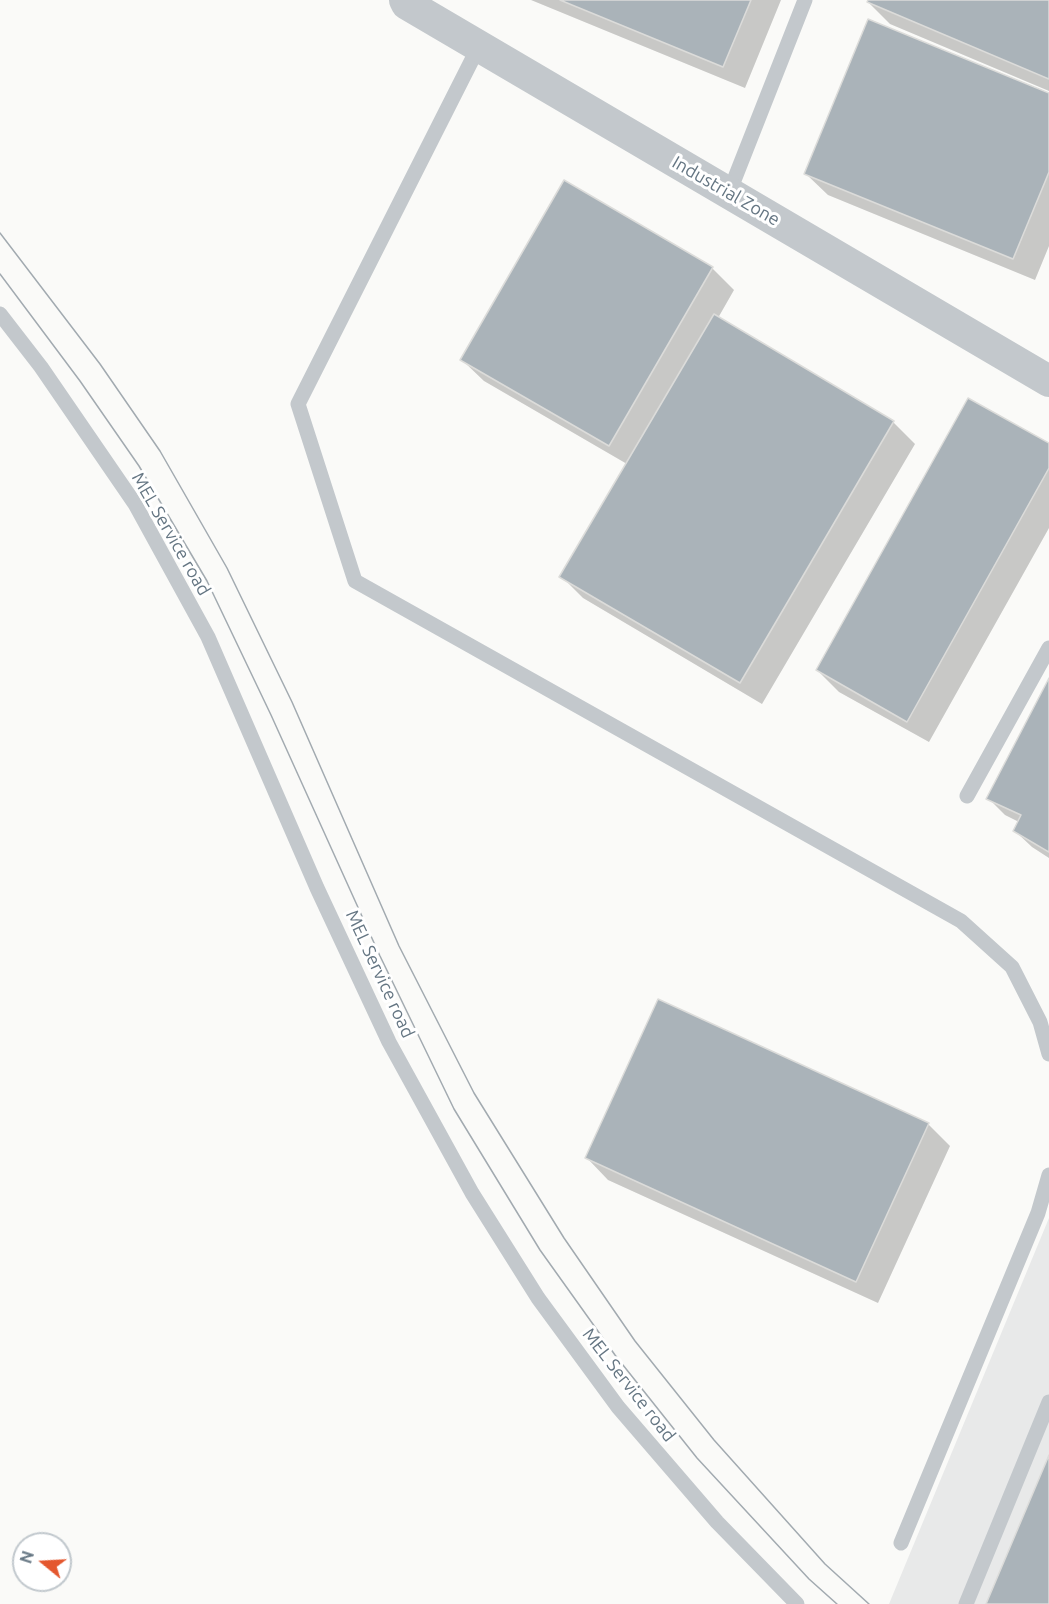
<!DOCTYPE html>
<style>
body{margin:0}
#map{position:relative;width:1049px;height:1604px;overflow:hidden;background:#fafaf8;font-family:Ubuntu,sans-serif}
canvas{display:block}
.north{position:absolute;left:12px;top:1532px;width:60px;height:60px;box-sizing:border-box;background:#fff;border:2px solid #c1c8cd;border-radius:50%;rotate:288deg;font-size:16px;font-weight:700;line-height:24px;text-align:center;color:#657683}
.north::after{content:'';display:block;margin:auto;width:21px;height:27px;background:#e4572e;clip-path:polygon(50% 0,100% 100%,50% 72%,0 100%)}
</style>
<div id="map">
<canvas width="1049" height="1604"></canvas>
<div class="north">N</div>
</div>
<script>
const g = document.querySelector('canvas').getContext('2d');
g.lineJoin = 'round';
function paint(path, color) { g.fillStyle = color; g.fill(path, 'evenodd'); }
const shape = rows => new Path2D(rows.map(r => 'M' + r).join(''));
function strokePath(path, color, width, dash) { g.strokeStyle = color; g.lineWidth = width; g.lineCap = dash ? 'butt' : 'round'; g.setLineDash(dash || []); g.stroke(path); }
function write(font, color, halo, rows, align = 'center') {
  g.font = font + ' Ubuntu,sans-serif'; g.lineWidth = 6; g.setLineDash([]); g.textBaseline = 'middle'; g.strokeStyle = halo; g.fillStyle = color; for (const [text, x, y, turn = 0] of rows) {
    g.save(); g.translate(x, y); g.rotate((+turn || 0) * Math.PI / 180); g.textAlign = isNaN(turn) ? turn : align; if (halo) g.strokeText(text, 0, 0); g.fillText(text, 0, 0); g.restore();
  }
}
paint(shape([
 [1049,1218,1049,1604,889,1604]
]), '#e8e9e9');
paint(shape([
 [531,0,781,0,745,88],
 [869,0,1049,0,1049,91,890,24,868,2],
 [1049,94,1049,246,1035,280,828,195,806,174],
 [712,268,734,290,718,318,893,422,915,444,762,704,583,598,561,576,627,464,484,381,462,360],
 [1049,445,1049,528,929,742,839,692,817,670],
 [1049,682,1049,858,1032,847,1015,831,1019,822,1005,815,988,798],
 [928,1124,950,1146,878,1303,608,1180,587,1158]
]), '#0003');
const building = shape([
 [560,0,751,0,723,67,560,0],
 [868,0,1049,0,1049,79,867,2,868,0],
 [868,19,1049,93,1049,172,1013,259,804,174,868,19],
 [564,180,713,267,609,446,460,360,564,180],
 [714,314,894,421,740,683,559,577,714,314],
 [968,398,1049,443,1049,468,907,722,816,670,968,398],
 [1049,678,1049,852,1013,831,1021,815,986,799,1049,678],
 [658,999,929,1123,856,1282,585,1158,658,999],
 [1049,1455,1049,1604,986,1604,1049,1455]
]);
paint(building, '#aab3b9');
strokePath(building, '#dcdcda', 1.5);
strokePath(shape([
 [479,46,298,404,355,581,961,921,1012,967,1040,1022,1049,1054],
 [729,193,805,0],
 [0,314,41,367,135,504,208,637,317,888,389,1042,472,1193,538,1298,618,1407,717,1522,797,1604],
 [967,796,1049,648],
 [901,1543,1038,1213,1049,1175],
 [966,1604,1049,1402]
]), '#c3c8cc', 15);
strokePath(shape([
 [405,0,407,4,1049,381]
]), '#c3c8cc', 32);
strokePath(shape([
 [0,233,100,364,160,451,227,568,292,702,399,946,474,1093,564,1238,635,1341,714,1440,825,1564,869,1604],
 [0,274,80,381,139,466,207,581,271,715,380,956,454,1109,540,1250,615,1355,697,1458,809,1579,837,1604]
]), '#a2aab0', 1.5);
write('18px', '#657683', '#fff', [
 ["Industrial Zone",726,191,30],
 ["MEL Service road",171,534,60],
 ["MEL Service road",380,974,65],
 ["MEL Service road",629,1385,52]
]);
</script>
